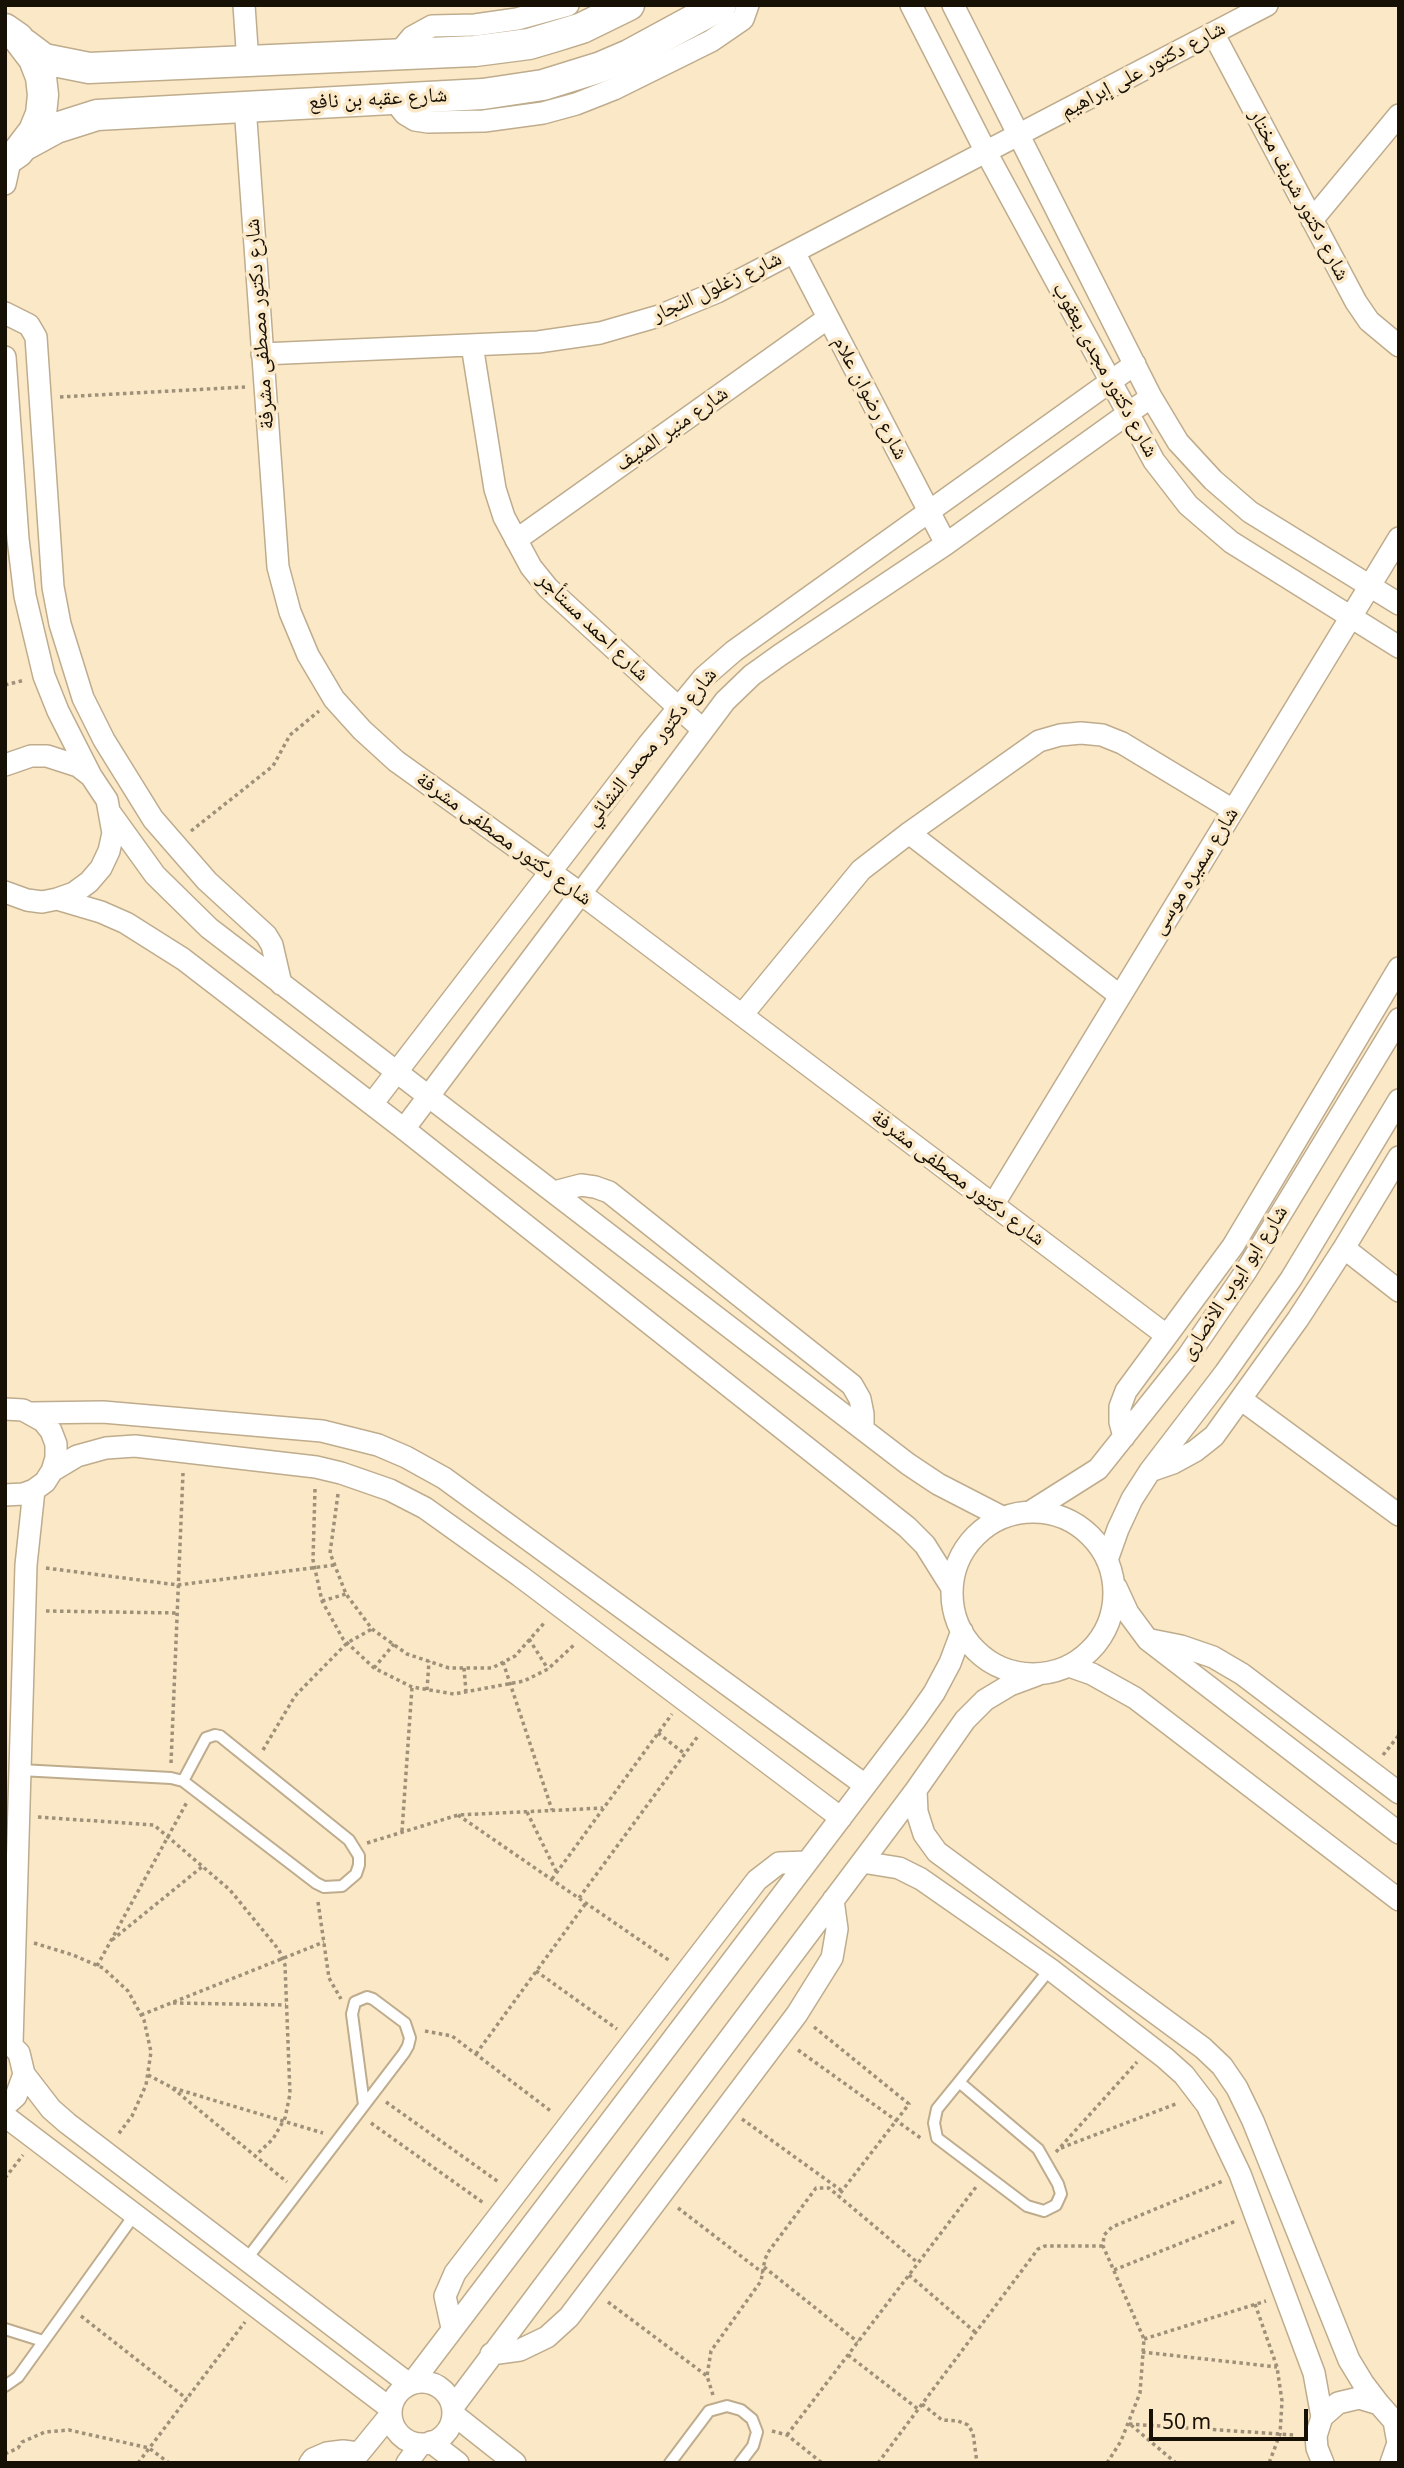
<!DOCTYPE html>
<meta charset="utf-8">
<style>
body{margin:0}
#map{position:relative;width:1404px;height:2468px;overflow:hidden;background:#fbe8c7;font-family:"Noto Sans",sans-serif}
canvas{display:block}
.frame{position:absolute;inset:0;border:7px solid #161005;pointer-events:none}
.scale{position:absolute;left:1149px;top:2409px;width:159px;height:32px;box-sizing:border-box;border:4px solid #161005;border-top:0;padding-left:9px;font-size:21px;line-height:24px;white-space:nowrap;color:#161005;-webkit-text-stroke:5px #fbe8c7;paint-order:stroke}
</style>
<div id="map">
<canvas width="1404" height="2468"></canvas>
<div class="frame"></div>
<div class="scale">50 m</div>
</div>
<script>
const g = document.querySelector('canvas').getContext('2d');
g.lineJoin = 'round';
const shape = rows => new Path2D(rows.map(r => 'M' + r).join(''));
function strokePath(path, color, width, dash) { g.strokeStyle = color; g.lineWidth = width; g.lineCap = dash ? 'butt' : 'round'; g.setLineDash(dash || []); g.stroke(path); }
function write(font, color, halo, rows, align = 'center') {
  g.font = font + ' "Noto Sans","Noto Naskh Arabic",sans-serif'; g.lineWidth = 7; g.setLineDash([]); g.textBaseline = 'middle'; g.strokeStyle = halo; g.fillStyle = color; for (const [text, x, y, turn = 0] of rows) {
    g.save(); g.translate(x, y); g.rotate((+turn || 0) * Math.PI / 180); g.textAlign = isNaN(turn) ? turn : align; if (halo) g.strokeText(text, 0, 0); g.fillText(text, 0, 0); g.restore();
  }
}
const lane = shape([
 [20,1770,171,1778,183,1781,316,1883,324,1887,342,1886,356,1874,359,1865,359,1856,349,1840,220,1736,215,1735,206,1738,183,1781],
 [959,2082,1038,2149,1058,2184,1061,2194,1056,2205,1044,2211,1027,2206,937,2138,934,2123,937,2109,959,2082],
 [959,2082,1050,1969],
 [246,2260,404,2053,408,2046,410,2038,405,2023,373,1999,367,1997,355,2002,352,2014,364,2105],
 [5,2329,43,2341],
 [5,2386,18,2377,135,2214],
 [670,2463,709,2411,727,2406,741,2410,752,2419,757,2432,753,2446,740,2463]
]);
const street = shape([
 [244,5,248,63],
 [911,5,986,152,1154,461,1188,505,1231,542,1399,647],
 [953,5,1151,397,1178,442,1213,480,1250,512,1399,604],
 [1213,33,1356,302,1369,321,1399,346],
 [397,55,412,37,432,26,475,25,517,19,568,5],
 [393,99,405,114,415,120,428,122,484,121,543,113,576,104,614,89,711,41,743,19,748,5],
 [245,106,278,567,290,612,308,655,334,699,362,730,396,761,580,893,1166,1335],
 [5,184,11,157],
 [1312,220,1399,115],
 [794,252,946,544],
 [5,313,29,325,36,337,53,587,60,624,83,698,104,740,153,819,207,881,266,935,272,945,281,984],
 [472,345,495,489,504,517,531,567,548,588,702,729],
 [262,354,538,342,600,333,659,316,717,292,1267,5],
 [5,357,18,539,25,596,44,676,58,711,91,776],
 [516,540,828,318],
 [5,765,31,756,47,756,78,766,91,776,107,800,113,833,109,851,101,868,89,882,74,893,57,899,42,902,27,900,5,892],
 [111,814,155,875,209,928,908,1464,938,1484,1002,1517],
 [909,833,1119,995],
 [57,899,101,912,126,923,183,959,404,1129,907,1527,925,1545,952,1588],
 [742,1015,861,870,909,833,1039,741,1060,735,1081,733,1102,735,1122,743,1233,810],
 [372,1104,648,745,704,677,734,651,1135,364],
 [404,1129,725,701,752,675,780,655,946,544,1151,397],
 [554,1192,581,1185,595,1187,609,1192,852,1385,860,1399,863,1414,863,1429],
 [993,1205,1399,538],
 [1344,1248,1399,1291],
 [1242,1400,1399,1515],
 [5,1409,23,1410,43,1421,51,1431,56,1444,56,1458,52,1471,45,1482,34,1490,23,1494,5,1495],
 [32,1413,103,1412,322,1431,378,1445,406,1457,444,1478,865,1785],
 [1124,1437,1120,1422,1120,1407,1126,1391,1233,1246,1399,968],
 [52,1471,77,1456,106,1448,135,1446,316,1467,341,1473,390,1490,425,1508,520,1576,841,1818],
 [1150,1471,1173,1463,1195,1451,1214,1436,1298,1319,1344,1248,1399,1157],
 [1030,1512,1098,1469,1188,1356,1246,1271,1399,1019],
 '952 1593a81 81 0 1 1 162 0a81 81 0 1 1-162 0Z',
 [1107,1560,1118,1529,1132,1499,1150,1471,1225,1373,1291,1279,1399,1100],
 [1116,1587,1128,1613,1148,1640,1399,1833],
 [1151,1640,1181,1646,1213,1657,1242,1674,1399,1793],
 [1069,1666,1092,1674,1135,1698,1399,1900],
 [916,1790,917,1812,924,1834,937,1852,1203,2048,1222,2066,1237,2088,1253,2121,1349,2360,1363,2383,1379,2404],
 [862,1862,899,1868,921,1879,1050,1969,1165,2058,1184,2075,1207,2105,1240,2174,1314,2373,1322,2417],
 [5,2039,19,2053,24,2074,16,2096,5,2106],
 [12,2044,26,1565,34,1490],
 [24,2074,51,2109,67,2123,409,2384],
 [5,2116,391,2409],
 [452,2328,445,2296,455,2273,757,1880,779,1863,807,1862],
 [491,2354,520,2350,547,2337,569,2317,797,2014,832,1958,837,1929,833,1900],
 '391 2413a31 31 0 1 1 62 0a31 31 0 1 1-62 0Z',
 [412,2383,915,1720,934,1693,950,1663,962,1631],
 [453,2407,916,1790,965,1720,985,1700,1010,1685,1037,1675],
 [453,2414,515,2463],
 [431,2442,458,2463],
 [310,2463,313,2459,327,2453,343,2451,358,2453],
 [351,2463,391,2414],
 [407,2463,421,2444],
 [1323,2463,1317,2448,1316,2436,1322,2417,1338,2403,1359,2398,1379,2404,1394,2421,1398,2443,1391,2463]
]);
const secondary = shape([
 [5,29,18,38,34,59,41,77,43,95,41,114,34,131,18,152,5,161],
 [24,44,44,59,89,68,475,51,529,44,556,36,582,28,629,5],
 [23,146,56,128,97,115,483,94,543,85,601,67,629,55,721,5]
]);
strokePath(lane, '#beac8d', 14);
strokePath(street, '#beac8d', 24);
strokePath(secondary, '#beac8d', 33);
strokePath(shape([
 [60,397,245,387],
 [5,685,25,680],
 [191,831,273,766,290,735,319,711],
 [315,1489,313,1560,322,1601,343,1639,374,1668,412,1687,454,1694,524,1681,548,1669,575,1644],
 [338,1494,330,1553,346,1594,372,1629,407,1654,449,1668,492,1668,515,1656,545,1622],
 [46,1568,178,1585,335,1565],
 [322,1601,346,1594],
 [46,1611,177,1613],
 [529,1639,548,1669],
 [503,1662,552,1810],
 [374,1668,394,1644],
 [464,1668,466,1692],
 [427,1690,429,1661],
 [658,1733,685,1754],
 [263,1750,295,1696,347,1643,372,1629],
 [1383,1755,1399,1735],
 [171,1763,183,1473],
 [527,1812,557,1873],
 [458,1815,670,1961],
 [38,1817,154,1825,230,1890,279,1950,285,1965,290,2094,285,2118,273,2139,255,2156],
 [402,1831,412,1687],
 [367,1843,458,1815,603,1808],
 [552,1879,672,1714],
 [579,1898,698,1736],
 [318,1902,329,1978,341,1999],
 [112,1940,203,1866],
 [34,1943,73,1955,103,1968,128,1991,144,2020,151,2052,146,2085,132,2116,117,2136],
 [97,1966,187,1802],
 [536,1971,617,2029],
 [173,2003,286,2005],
 [141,2015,324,1942],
 [814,2027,909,2104,838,2196],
 [425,2031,452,2036,552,2112],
 [798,2050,922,2139],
 [476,2054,586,1903],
 [148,2075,171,2087,287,2182],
 [173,2088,323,2133],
 [386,2102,500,2183],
 [742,2119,842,2191],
 [371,2123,485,2204],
 [1061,2148,1178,2103],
 [1056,2152,1137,2062],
 [5,2178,23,2155],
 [678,2208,763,2273],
 [764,2267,858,2342],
 [1114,2270,1236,2221],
 [909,2275,975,2332],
 [608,2302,707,2376],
 [1255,2304,1277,2367,1282,2401,1280,2434,1269,2463],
 [81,2316,187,2399],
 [1144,2339,1266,2301],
 [1142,2352,1277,2367],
 [848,2355,918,2409],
 [713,2395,707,2376,711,2351,761,2281,765,2259,769,2251,816,2188,829,2188,918,2263],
 [922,2404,942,2420,958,2421,968,2425,973,2433,977,2463],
 [1129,2424,1295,2435],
 [1131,2425,1176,2463],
 [772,2431,787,2435,822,2463],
 [787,2435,976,2187],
 [5,2454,18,2448,22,2442,45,2432,69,2430,149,2448,169,2463],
 [138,2463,245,2322],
 [878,2463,1038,2249,1045,2246,1103,2246],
 [1107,2463,1121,2441,1140,2393,1144,2339,1103,2246,1104,2235,1112,2227,1223,2181]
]), '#9f9179', 3.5, [3.5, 3.5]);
strokePath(lane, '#fff', 10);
strokePath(street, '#fff', 21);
strokePath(secondary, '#fff', 30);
write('21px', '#161005', '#fbe8c7', [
 ["شارع دكتور على إبراهيم",1143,70,-28],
 ["شارع عقبه بن نافع",378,99,-3],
 ["شارع دكتور شريف مختار",1299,195,62],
 ["شارع زغلول النجار",717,287,-25],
 ["شارع دكتور مصطفى مشرفة",260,324,-94],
 ["شارع دكتور مجدى يعقوب",1105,370,61],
 ["شارع رضوان علام",870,398,62],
 ["شارع منير المنيف",672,429,-35],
 ["شارع احمد مستأجر",593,627,44],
 ["شارع دكتور محمد النشائي",651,747,-51],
 ["شارع دكتور مصطفى مشرفة",504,839,36],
 ["شارع سميره موسى",1195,871,-58],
 ["شارع دكتور مصطفى مشرفة",958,1178,37],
 ["شارع ابو ايوب الانصارى",1234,1283,-57]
]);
</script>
